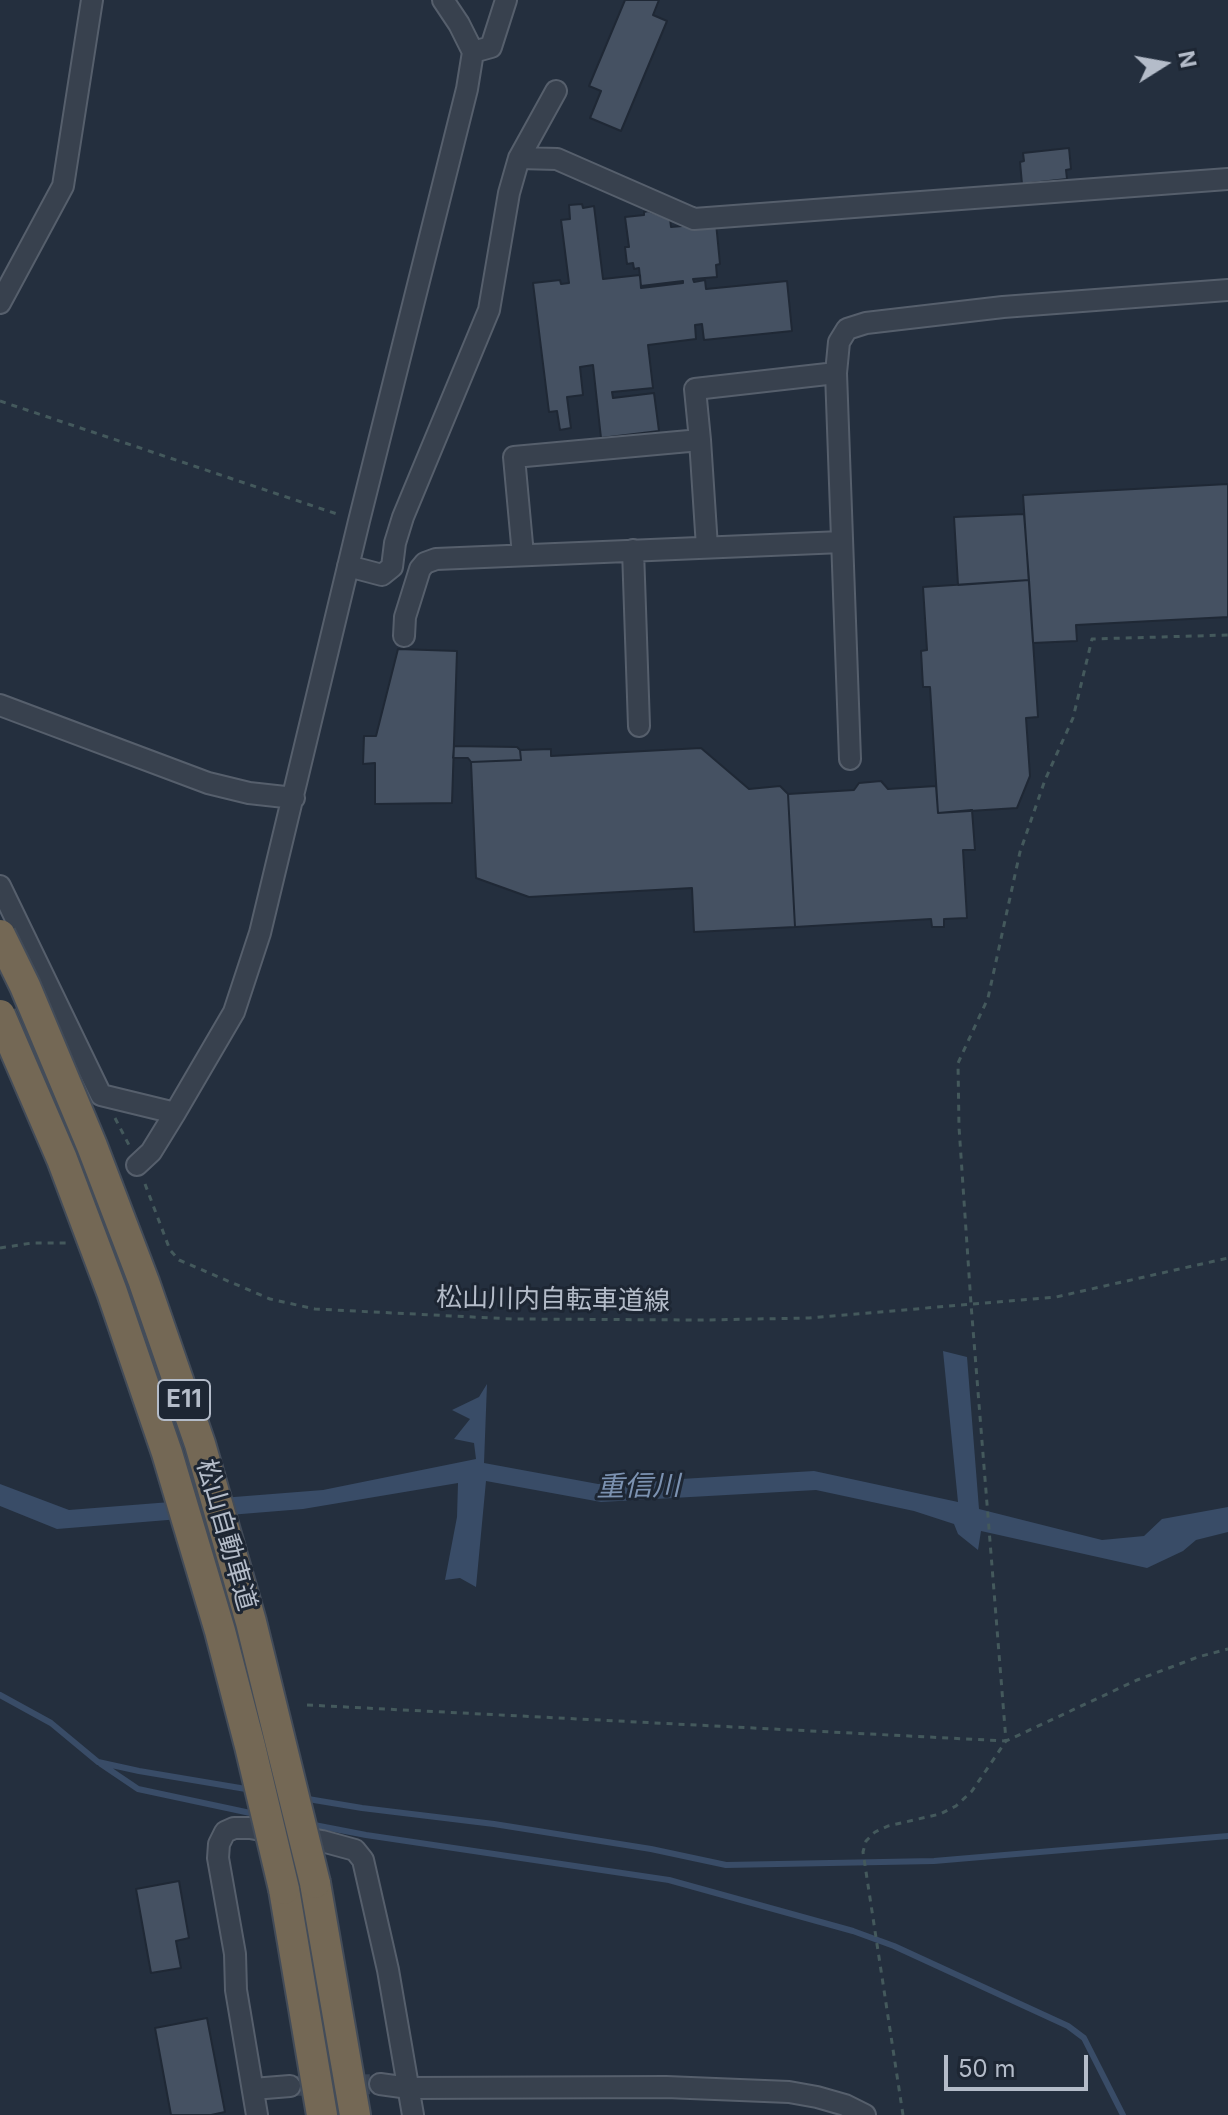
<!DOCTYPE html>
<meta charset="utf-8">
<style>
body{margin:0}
#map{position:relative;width:1228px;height:2115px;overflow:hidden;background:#242f3e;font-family:Inter,sans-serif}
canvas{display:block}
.north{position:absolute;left:1124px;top:24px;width:80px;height:80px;-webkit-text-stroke:6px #1d2633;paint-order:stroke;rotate:79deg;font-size:22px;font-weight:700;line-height:32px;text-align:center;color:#b4bcc9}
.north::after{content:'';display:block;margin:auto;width:28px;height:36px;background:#b4bcc9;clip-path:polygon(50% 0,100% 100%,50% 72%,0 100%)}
.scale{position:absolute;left:944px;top:2055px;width:144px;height:36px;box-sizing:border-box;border:4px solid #b4bcc9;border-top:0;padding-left:10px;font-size:24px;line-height:28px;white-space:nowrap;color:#b4bcc9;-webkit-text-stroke:6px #1d2633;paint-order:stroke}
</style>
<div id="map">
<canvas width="1228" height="2115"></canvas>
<div class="north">N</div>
<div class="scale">50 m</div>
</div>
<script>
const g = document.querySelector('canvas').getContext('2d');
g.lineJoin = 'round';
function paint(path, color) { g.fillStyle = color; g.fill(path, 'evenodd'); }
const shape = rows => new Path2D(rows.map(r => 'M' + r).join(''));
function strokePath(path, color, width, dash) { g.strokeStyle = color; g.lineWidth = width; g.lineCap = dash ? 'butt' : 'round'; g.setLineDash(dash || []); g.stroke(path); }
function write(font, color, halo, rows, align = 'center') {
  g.font = font + ' Inter,"Noto Sans JP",sans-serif'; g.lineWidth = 6; g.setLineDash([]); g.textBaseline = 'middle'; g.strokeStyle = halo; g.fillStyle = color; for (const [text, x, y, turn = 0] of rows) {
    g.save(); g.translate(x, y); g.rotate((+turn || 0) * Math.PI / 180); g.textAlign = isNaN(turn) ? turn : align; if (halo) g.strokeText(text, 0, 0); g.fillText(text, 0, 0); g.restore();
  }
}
paint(shape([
 [943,1351,967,1357,979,1509,1102,1540,1144,1536,1162,1519,1228,1507,1228,1532,1196,1540,1183,1551,1147,1568,981,1531,978,1550,958,1534,954,1524,914,1511,816,1490,601,1502,486,1481,476,1587,460,1578,445,1580,457,1517,458,1483,303,1509,57,1529,0,1506,0,1484,69,1510,323,1490,476,1459,474,1443,454,1439,470,1419,452,1410,479,1397,487,1384,484,1463,598,1484,814,1471,958,1502]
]), '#394c67');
strokePath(shape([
 [0,1695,51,1723,98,1762,139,1771,252,1790],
 [101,1764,138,1789,255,1814],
 [302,1798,362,1808,494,1824,651,1849,726,1865,934,1861,1228,1836],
 [309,1824,366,1835,669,1880,853,1931,894,1946,1068,2026,1084,2038,1123,2115]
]), '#394c67', 6);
const building = shape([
 [625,0,659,0,653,15,667,21,621,131,590,118,601,91,589,86,625,0],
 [1069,148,1071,169,1066,170,1067,179,1022,184,1020,162,1024,161,1023,153,1069,148],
 [582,204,583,208,594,206,603,279,640,275,641,288,683,283,683,281,641,286,639,268,634,269,633,263,627,264,625,247,629,247,625,217,644,215,644,212,648,211,670,219,671,227,716,223,720,264,716,265,717,277,693,279,694,282,705,280,706,289,787,281,792,331,704,340,702,324,695,325,696,339,648,345,653,388,612,392,613,398,654,393,659,431,601,438,593,365,580,367,583,395,567,397,571,428,560,430,557,411,549,412,533,283,560,280,561,284,569,283,561,220,570,219,569,205,582,204],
 [1228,484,1228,617,1076,625,1077,641,1033,643,1023,495,1228,484],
 [1024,514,1029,580,958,585,954,517,1024,514],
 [1029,580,1038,717,1026,718,1030,776,1017,808,938,813,930,687,923,687,921,651,927,650,923,587,1029,580],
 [398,649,457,651,452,803,375,804,375,763,363,764,364,736,376,736,398,649],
 [454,746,517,747,520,750,521,760,471,762,468,758,453,758,454,746],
 [701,748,749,789,780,786,788,794,795,927,694,932,692,888,529,897,476,878,471,762,521,760,520,750,551,749,551,756,701,748],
 [881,781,888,789,936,786,938,813,972,810,975,850,963,850,967,918,944,919,944,927,932,927,931,919,795,927,788,794,854,790,859,783,881,781],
 [179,1881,189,1938,176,1941,181,1968,151,1973,136,1889,179,1881],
 [207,2018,225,2112,211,2115,171,2115,155,2028,207,2018]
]);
paint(building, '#455162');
strokePath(building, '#1f2835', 2);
strokePath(shape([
 [290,2086,380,2084]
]), '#3a4453', 20, [20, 10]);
const minor = shape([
 [473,52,491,47,506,0],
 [519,158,557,159,694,219,1228,179],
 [0,303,63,186,92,0],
 [700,440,707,547],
 [633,550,639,726],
 [523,555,514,457,700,440,695,389,836,373],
 [348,566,382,575,392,567,395,543,403,517,489,310,509,193,519,158,556,91],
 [404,636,405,617,420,569,425,563,436,559,842,542],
 [0,705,208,783,249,793,294,798],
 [850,759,836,373,839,342,847,329,866,323,1003,307,1228,290],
 [0,886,101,1095,175,1113],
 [137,1165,151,1152,175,1113,234,1012,260,933,359,521,467,89,473,52,459,24,443,0],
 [380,2084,409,2088,666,2087,789,2092,817,2097,845,2105,865,2115],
 [253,2089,290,2086],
 [257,2115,236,1990,235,1954,218,1858,219,1844,225,1832,234,1828,250,1828,322,1841,355,1850,363,1860,388,1970,413,2115]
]);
const highway = shape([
 [315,1883,355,2115],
 [284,1889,322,2115]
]);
strokePath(minor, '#565f6c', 24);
strokePath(highway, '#434c59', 34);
strokePath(shape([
 [0,401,340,515],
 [115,1118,130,1147],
 [145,1184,170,1250,179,1260,270,1299,315,1309,512,1319,703,1320,809,1318,1056,1297,1228,1258],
 [0,1248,32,1243,66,1243],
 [307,1705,1006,1741,971,1304,959,1127,958,1063,988,998,1020,852,1045,780,1073,718,1092,639,1228,635],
 [903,2115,863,1852,866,1841,875,1832,888,1826,940,1814,956,1806,972,1791,1006,1741,1137,1680,1198,1657,1228,1649]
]), '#44595c', 3, [6, 6]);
strokePath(minor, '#38414e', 20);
strokePath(highway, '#746855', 30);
const highwayBridge = shape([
 [0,935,25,986,92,1146,144,1282,200,1444,251,1622,315,1883],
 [0,1015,62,1159,112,1292,167,1453,220,1631,250,1746,284,1889]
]);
strokePath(highwayBridge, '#434c59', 34, []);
strokePath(highwayBridge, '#746855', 30);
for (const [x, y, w] of [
 [184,1400,52]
]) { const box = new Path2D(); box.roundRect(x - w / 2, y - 20, w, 40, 6); g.fillStyle = '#1d2633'; g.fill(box); strokePath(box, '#b4bcc9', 2); }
write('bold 24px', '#b4bcc9', null, [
 ["E11",184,1400]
]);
write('26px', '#b4bcc9', '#1d2633', [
 ["松山川内自転車道線",553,1300,1],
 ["松山自動車道",226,1535,74]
]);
write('italic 28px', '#7c92b1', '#1d2633', [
 ["重信川",638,1487,-1]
]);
</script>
